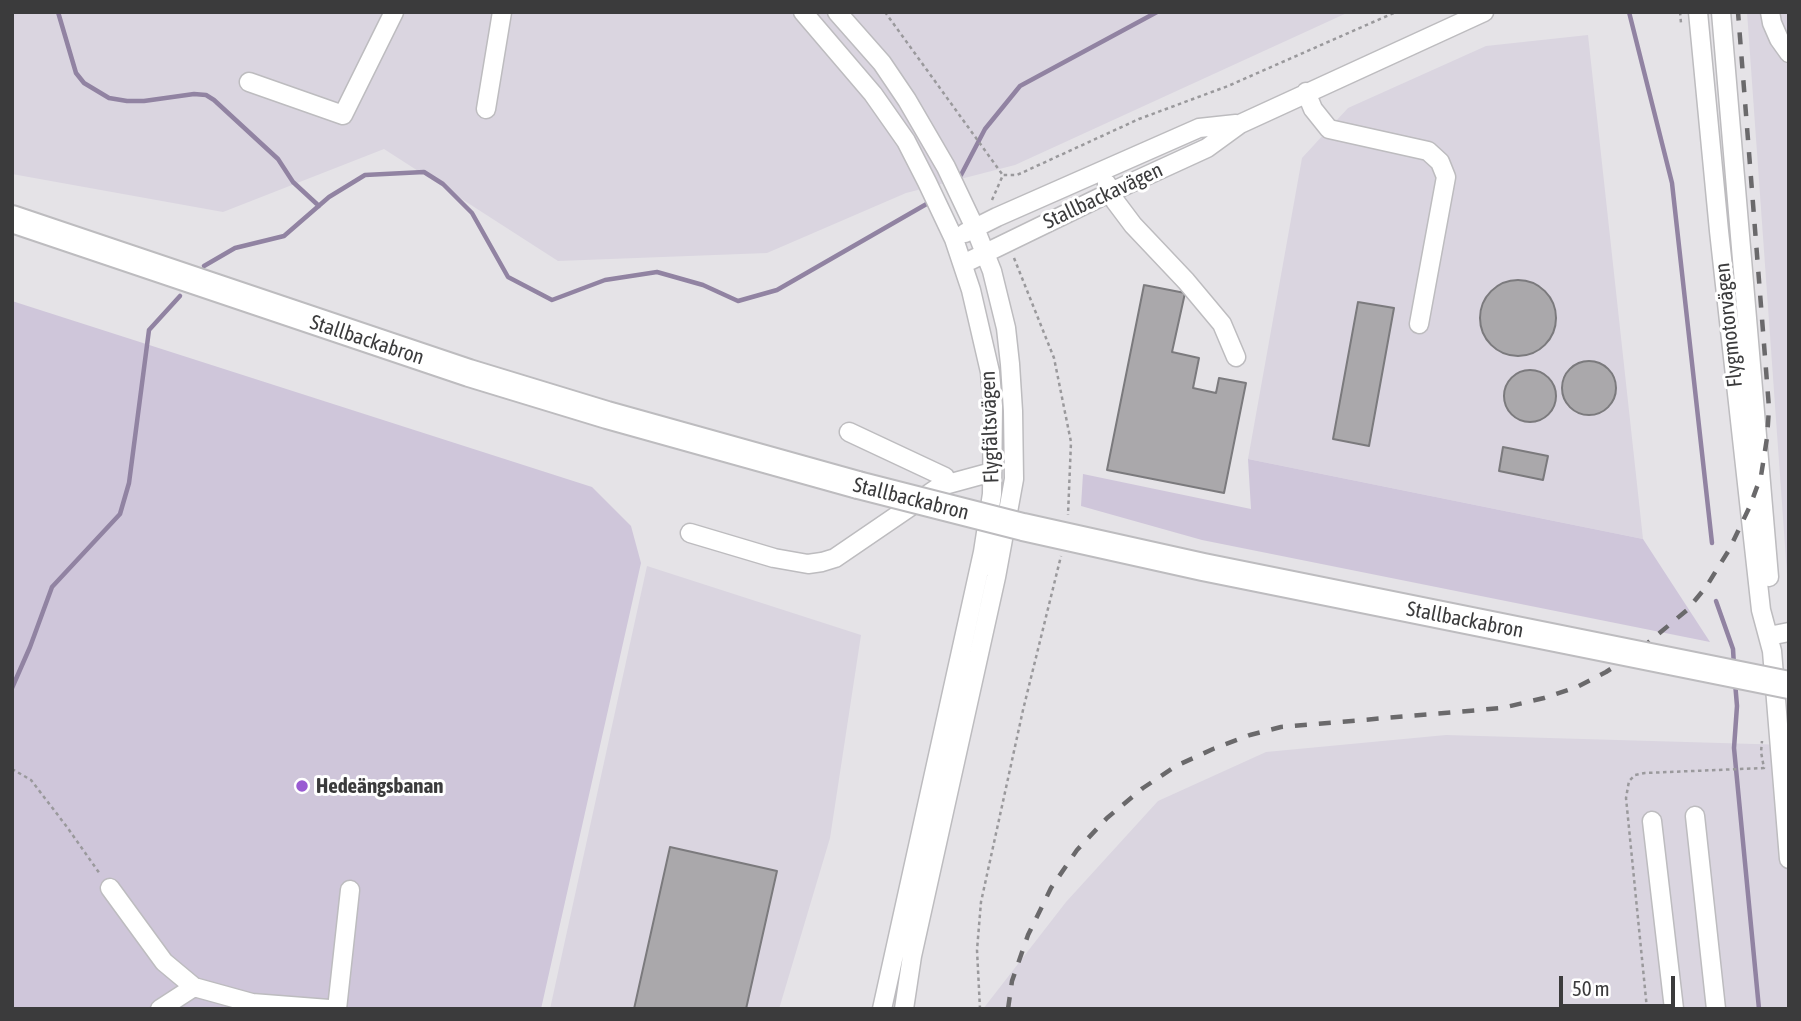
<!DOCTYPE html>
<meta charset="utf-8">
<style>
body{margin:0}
#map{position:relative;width:1801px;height:1021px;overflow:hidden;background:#e5e3e7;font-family:"Asap Condensed",sans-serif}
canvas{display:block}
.frame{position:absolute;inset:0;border:14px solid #3b3b3c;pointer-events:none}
.scale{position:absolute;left:1559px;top:976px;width:116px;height:32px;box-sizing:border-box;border:4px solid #3b3b3c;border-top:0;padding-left:9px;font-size:21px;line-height:24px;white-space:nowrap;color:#3b3b3c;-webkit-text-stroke:5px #fff;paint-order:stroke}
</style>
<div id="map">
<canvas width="1801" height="1021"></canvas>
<div class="frame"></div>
<div class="scale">50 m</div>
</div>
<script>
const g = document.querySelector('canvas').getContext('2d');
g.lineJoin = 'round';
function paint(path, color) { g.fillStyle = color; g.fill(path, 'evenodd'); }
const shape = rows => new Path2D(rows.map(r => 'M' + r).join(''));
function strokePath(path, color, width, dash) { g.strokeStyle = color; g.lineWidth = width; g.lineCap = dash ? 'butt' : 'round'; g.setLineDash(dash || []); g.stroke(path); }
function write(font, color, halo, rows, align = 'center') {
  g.font = font + ' "Asap Condensed",sans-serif'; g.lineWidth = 6; g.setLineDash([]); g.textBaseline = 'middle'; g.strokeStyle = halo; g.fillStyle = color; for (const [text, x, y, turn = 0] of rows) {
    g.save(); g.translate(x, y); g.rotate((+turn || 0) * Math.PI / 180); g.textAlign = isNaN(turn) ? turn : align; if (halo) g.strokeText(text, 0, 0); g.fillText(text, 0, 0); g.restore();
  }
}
paint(shape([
 [12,12,1349,12,1015,165,906,193,767,253,558,261,384,149,223,212,12,174],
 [1747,12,1789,12,1789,602],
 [1588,35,1643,539,1248,459,1302,158,1348,108,1486,46],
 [647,566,861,635,830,838,779,1009,550,1009],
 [1446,735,1789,745,1789,1009,983,1009,1066,902,1158,801,1266,752]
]), '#dad5e0');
paint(shape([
 [12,301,592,487,631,526,641,563,541,1009,12,1009],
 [1248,459,1643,539,1710,642,1202,540,1081,506,1083,474,1251,509]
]), '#cfc6da');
strokePath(shape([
 [58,12,76,73,84,83,109,98,127,101,144,101,194,94,206,95,214,100,278,159,293,182,319,206],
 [1629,12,1672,183,1712,543],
 [958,178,961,175,985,129,1020,86,1157,12],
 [204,266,235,248,284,236,329,197,365,175,424,172,443,184,472,213,508,277,552,300,605,280,657,272,703,285,738,301,777,290,930,202],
 [1716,601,1733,649,1734,666],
 [1735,682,1737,706,1734,748,1759,1009],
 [12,688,30,647,52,587,120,514,129,483,149,330,180,296]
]), '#9183a2', 4.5);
const building = shape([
 '1480 318a38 38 0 1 1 76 0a38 38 0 1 1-76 0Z',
 [1144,285,1185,293,1172,352,1199,358,1193,388,1216,393,1219,378,1246,383,1224,493,1107,470,1144,285],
 [1358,302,1394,308,1369,446,1333,439,1358,302],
 '1562 388a27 27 0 1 1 54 0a27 27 0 1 1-54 0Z',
 '1504 396a26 26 0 1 1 52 0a26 26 0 1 1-52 0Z',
 [1503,447,1548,456,1543,480,1499,471,1503,447],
 [670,847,777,871,746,1009,634,1009,670,847]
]);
paint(building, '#aaa8ab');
strokePath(building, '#7b7a7d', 2);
const minor = shape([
 [803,12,873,94,906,141,927,182,954,239,971,290,990,372,993,406,992,494,983,552,882,1009],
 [837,12,882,63,907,100,946,167,975,228,992,271,1006,328,1010,364,1013,411,1014,479,996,577,912,956,904,1009],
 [1698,12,1719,231,1761,610,1772,651,1789,859],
 [1721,12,1769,577],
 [1770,12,1772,23,1779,39,1789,53],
 [249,82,343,115,394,12],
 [1306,92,1313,109,1329,129,1428,151,1440,162,1446,177,1419,324],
 [486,109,502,12],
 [1107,184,1115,201,1133,225,1186,281,1222,324,1236,357],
 [965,233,997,217,1199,128,1236,124],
 [963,264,1111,192,1207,148,1240,124,1484,12],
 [849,432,945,477,948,484,992,472],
 [690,533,774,558,808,564,822,562,835,558,939,487,948,484],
 [1769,636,1789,632],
 [1695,816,1716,1009],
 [1652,821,1674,1009],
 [110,888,164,962,194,987,252,1003,329,1009],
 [160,1009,194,987],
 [337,1009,350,890]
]);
const highway = shape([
 [12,219,469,373,607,415,858,485]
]);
strokePath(minor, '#bdbcbf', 21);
strokePath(highway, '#bdbcbf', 30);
strokePath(shape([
 [885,12,1002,174],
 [1680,12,1681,23],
 [992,200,1003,175,1017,175,1139,119,1228,86,1396,12],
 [1014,258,1054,358,1071,442,1068,515],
 [12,769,31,780,67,827,100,874],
 [980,1009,977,950,981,902,1023,710,1061,556],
 [1647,1009,1626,798,1629,781,1635,775,1645,773,1764,768,1761,752,1762,741]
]), '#9a999c', 2.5, [3.5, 3.5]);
strokePath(minor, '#fff', 18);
strokePath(highway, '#fff', 26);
strokePath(shape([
 [1008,1009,1012,981,1028,935,1051,888,1077,850,1107,818,1143,788,1176,766,1213,749,1250,735,1281,727,1502,708,1544,698,1577,687,1606,672,1637,652,1687,610,1706,587,1729,550,1750,506,1761,476,1767,438,1769,408,1738,12]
]), '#6a696b', 4.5, [12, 12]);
const highwayBridge = shape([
 [858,485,1023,527,1203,567,1789,685]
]);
strokePath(highwayBridge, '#bdbcbf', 30, []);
strokePath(highwayBridge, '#fff', 26);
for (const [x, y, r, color] of [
 [302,786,7,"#995bd2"]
]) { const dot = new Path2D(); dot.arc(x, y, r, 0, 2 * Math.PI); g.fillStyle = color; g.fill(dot); strokePath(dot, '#fff', 2.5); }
write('21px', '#3b3b3c', '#fff', [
 ["Stallbackavägen",1103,196,-25],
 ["Flygmotorvägen",1729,325,-96],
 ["Stallbackabron",367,340,18],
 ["Flygfältsvägen",990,427,-92],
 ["Stallbackabron",911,499,14],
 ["Stallbackabron",1465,620,11]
]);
write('bold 21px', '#3b3b3c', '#fff', [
 ["Hedeängsbanan",316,786]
], 'left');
</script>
